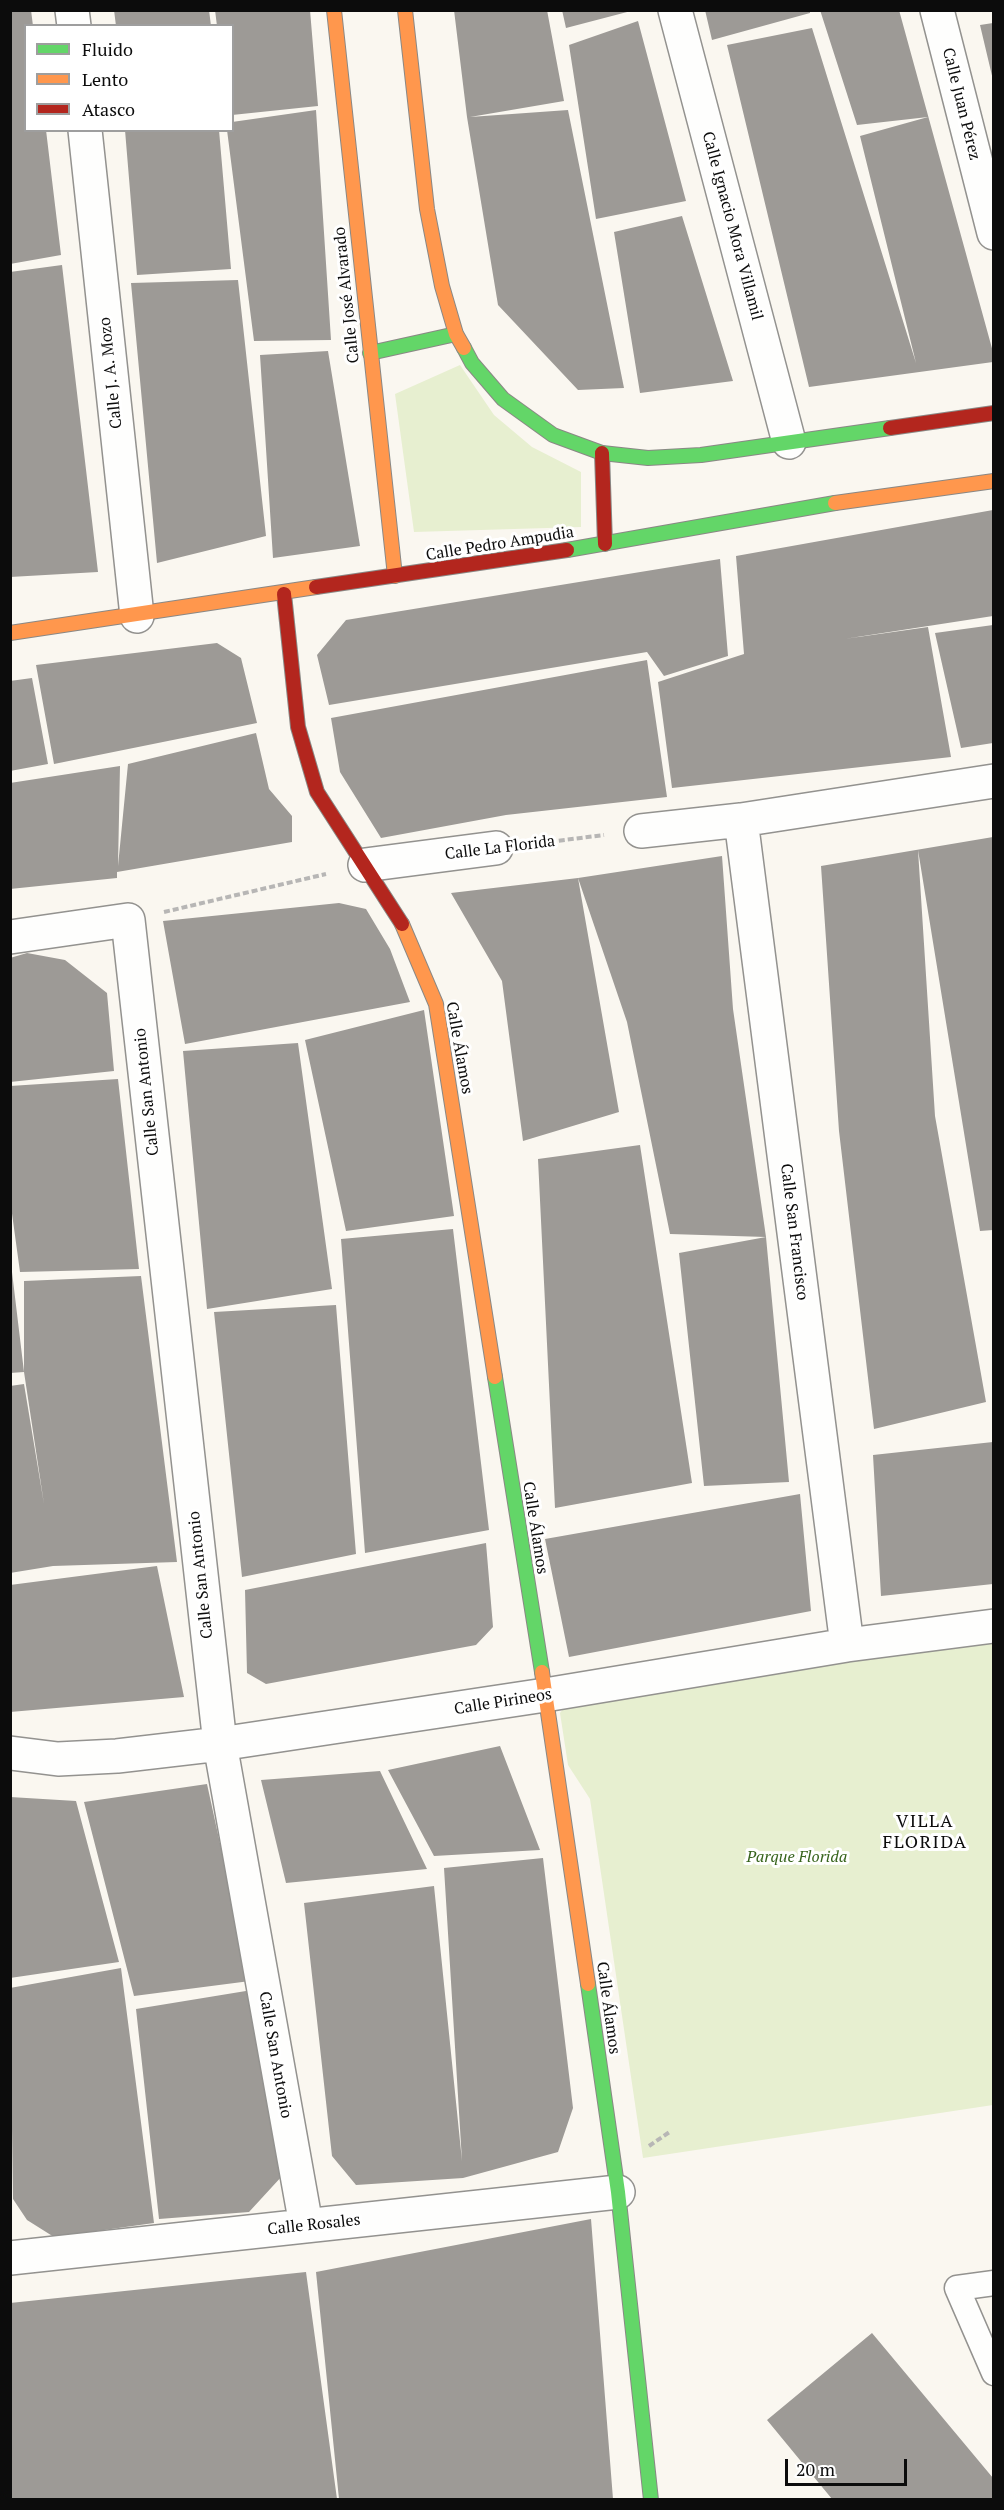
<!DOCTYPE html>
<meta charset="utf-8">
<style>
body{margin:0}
#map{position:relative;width:1004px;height:2510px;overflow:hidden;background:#faf7f0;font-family:"PT Serif",serif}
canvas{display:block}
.frame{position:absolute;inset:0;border:12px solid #0c0c0c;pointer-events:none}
.legend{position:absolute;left:24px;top:24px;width:210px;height:108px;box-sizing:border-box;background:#fff;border:2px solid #9e9e9e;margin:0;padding:8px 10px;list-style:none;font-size:18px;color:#0c0c0c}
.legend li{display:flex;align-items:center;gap:12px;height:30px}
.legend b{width:30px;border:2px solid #9e9e9e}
.scale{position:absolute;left:785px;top:2459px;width:122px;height:27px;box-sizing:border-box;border:3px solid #0c0c0c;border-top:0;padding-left:8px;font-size:18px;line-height:21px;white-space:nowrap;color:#0c0c0c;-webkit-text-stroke:4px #fff;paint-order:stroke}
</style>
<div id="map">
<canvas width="1004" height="2510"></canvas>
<div class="frame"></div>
<ul class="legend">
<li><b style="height:8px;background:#63d668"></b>Fluido</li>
<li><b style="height:8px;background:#ff974d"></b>Lento</li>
<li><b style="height:8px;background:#b3261e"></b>Atasco</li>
</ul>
<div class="scale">20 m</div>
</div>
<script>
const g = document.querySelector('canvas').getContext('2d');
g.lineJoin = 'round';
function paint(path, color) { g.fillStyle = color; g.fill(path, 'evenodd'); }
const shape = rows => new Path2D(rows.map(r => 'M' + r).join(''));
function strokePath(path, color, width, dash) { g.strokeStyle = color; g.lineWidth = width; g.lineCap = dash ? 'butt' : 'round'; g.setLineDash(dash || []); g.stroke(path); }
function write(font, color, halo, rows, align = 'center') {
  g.font = font + ' "PT Serif",serif'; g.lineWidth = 6; g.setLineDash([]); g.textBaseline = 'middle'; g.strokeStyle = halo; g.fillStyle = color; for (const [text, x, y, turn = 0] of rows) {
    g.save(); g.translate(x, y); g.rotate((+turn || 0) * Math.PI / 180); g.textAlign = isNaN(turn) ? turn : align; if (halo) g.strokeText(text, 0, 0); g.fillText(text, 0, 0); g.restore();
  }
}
paint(shape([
 [460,365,494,415,532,447,581,472,581,527,414,532,395,394],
 [993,1629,993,2105,643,2158,590,1799,568,1765,560,1713,577,1690]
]), '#e7efd0');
paint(shape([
 [10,10,31,10,33,26,26,26,26,130,46,130,61,255,10,264],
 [114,10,209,10,211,26,116,26],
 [215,10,310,10,318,106,232,115,232,26,217,26],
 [454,10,547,10,564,101,470,117,568,110,624,388,578,390,498,305,467,117],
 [562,10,631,10,631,11,566,28],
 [705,10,810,10,810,13,712,40],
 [820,10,899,10,993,352,993,362,809,387,727,45,812,28,916,363,860,136,928,117,857,125],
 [638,21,686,201,596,219,569,45],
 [993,23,993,80,980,25],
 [316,110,331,340,254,341,227,130,232,130,232,122],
 [125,130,219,130,231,269,137,275],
 [682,216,733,381,640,393,614,232],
 [62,265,98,572,10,577,10,272],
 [238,280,266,536,157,563,131,283],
 [328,351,360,546,273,558,260,355],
 [993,510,993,616,844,639,928,627,951,757,672,788,658,682,744,654,736,556],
 [720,559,728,656,664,676,647,652,329,705,317,655,346,620],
 [993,625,993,743,961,748,935,633],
 [217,643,241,658,257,723,54,764,36,665],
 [647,660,667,797,506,815,381,838,340,772,331,718],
 [32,678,48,764,10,771,10,681],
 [256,733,269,789,292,816,292,842,117,872,117,878,10,889,10,783,120,766,118,866,128,764],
 [993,837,993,1230,980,1231,918,850,935,1116,986,1402,874,1429,839,1131,821,866],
 [722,856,733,1009,766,1237,670,1234,627,1022,578,878],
 [578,878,619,1112,523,1141,502,981,451,893],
 [339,903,366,909,390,949,410,1002,185,1044,163,921],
 [27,953,65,960,107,993,114,1071,10,1082,10,958],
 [424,1010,454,1216,346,1231,305,1040],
 [298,1043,332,1289,207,1309,183,1051],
 [118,1079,139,1269,20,1272,10,1199,10,1086],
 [640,1145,692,1483,555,1508,538,1159],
 [453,1229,489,1530,365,1553,341,1239],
 [766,1237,789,1482,704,1486,679,1253],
 [10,1272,12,1272,24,1372,10,1373],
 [141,1276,177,1562,53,1566,10,1573,10,1386,24,1384,44,1504,24,1372,24,1281],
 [336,1305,356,1554,242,1577,214,1312],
 [993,1442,993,1584,881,1596,873,1455],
 [800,1494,811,1611,569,1657,545,1539],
 [486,1543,493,1627,476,1645,266,1684,247,1673,245,1590],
 [157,1566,184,1697,10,1712,10,1585],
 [500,1746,540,1850,434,1856,388,1770],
 [380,1771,427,1869,286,1883,261,1780],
 [207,1784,250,1981,134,1996,84,1802],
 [10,1797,76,1801,119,1962,10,1978],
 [543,1858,573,2108,558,2152,463,2178,356,2185,332,2156,304,1903,434,1886,462,2161,444,1868],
 [121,1968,154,2223,54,2237,27,2220,13,2199,10,1988],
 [252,1990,283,2175,249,2212,159,2219,136,2009],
 [591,2219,613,2499,339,2499,316,2272],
 [306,2272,337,2499,10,2499,10,2303],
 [872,2333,993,2478,993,2499,832,2499,767,2420]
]), '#9d9a96');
const lane = shape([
 [994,2283,957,2288,994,2373]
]);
const street = shape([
 [72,10,74,26],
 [675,10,789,442],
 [937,10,994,233],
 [85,130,137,616],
 [741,820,847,1645],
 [641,831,741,820,994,781],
 [365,865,496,848],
 [10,937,128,920,220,1744,306,2225],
 [10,1753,58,1759,117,1756,220,1744,545,1695,847,1645,994,1626],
 [10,2258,618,2192]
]);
const fast = shape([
 [464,348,472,363,503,399,553,435,602,453,648,458,701,455,890,428],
 [370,353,456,334],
 [567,550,835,503],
 [495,1377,542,1672],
 [588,1984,618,2192,651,2500]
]);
const slow = shape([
 [334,10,395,576],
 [405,10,427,209,442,286,456,334,464,348],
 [835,503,994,481],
 [10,633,316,587],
 [402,924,436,1004,495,1377],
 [542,1672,588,1984]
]);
const jam = shape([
 [890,428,994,413],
 [602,453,605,544],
 [316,587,567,550],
 [284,594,298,727,317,792,402,924]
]);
strokePath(lane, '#93928f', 27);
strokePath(street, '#93928f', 36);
strokePath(fast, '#8a8885', 16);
strokePath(slow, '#8a8885', 16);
strokePath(jam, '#8a8885', 16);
strokePath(shape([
 [532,844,604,835],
 [164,912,326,874],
 [649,2146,671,2131]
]), '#b7b6b5', 4, [6, 3]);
strokePath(lane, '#fefefd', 24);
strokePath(street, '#fefefd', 33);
strokePath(fast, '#63d668', 14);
strokePath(slow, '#ff974d', 14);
strokePath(jam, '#b3261e', 14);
write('16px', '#0c0c0c', '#fff', [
 ["Calle Juan Pérez",961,104,76],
 ["Calle Ignacio Mora Villamil",732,226,75],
 ["Calle José Alvarado",347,295,-96],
 ["Calle J. A. Mozo",111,373,-96],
 ["Calle Pedro Ampudia",500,544,-9],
 ["Calle La Florida",500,848,-7],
 ["Calle Álamos",459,1048,80],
 ["Calle San Antonio",147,1092,-96],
 ["Calle San Francisco",794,1232,83],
 ["Calle Álamos",535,1528,81],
 ["Calle San Antonio",201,1575,-96],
 ["Calle Pirineos",503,1702,-9],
 ["Calle Álamos",608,2008,82],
 ["Calle San Antonio",275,2055,80],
 ["Calle Rosales",314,2225,-6]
]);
write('italic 16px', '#37641c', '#fff', [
 ["Parque Florida",797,1857]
]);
g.letterSpacing = '1.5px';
write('18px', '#0c0c0c', '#fff', [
 ["VILLA",925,1822],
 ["FLORIDA",925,1843]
]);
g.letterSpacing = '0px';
</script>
